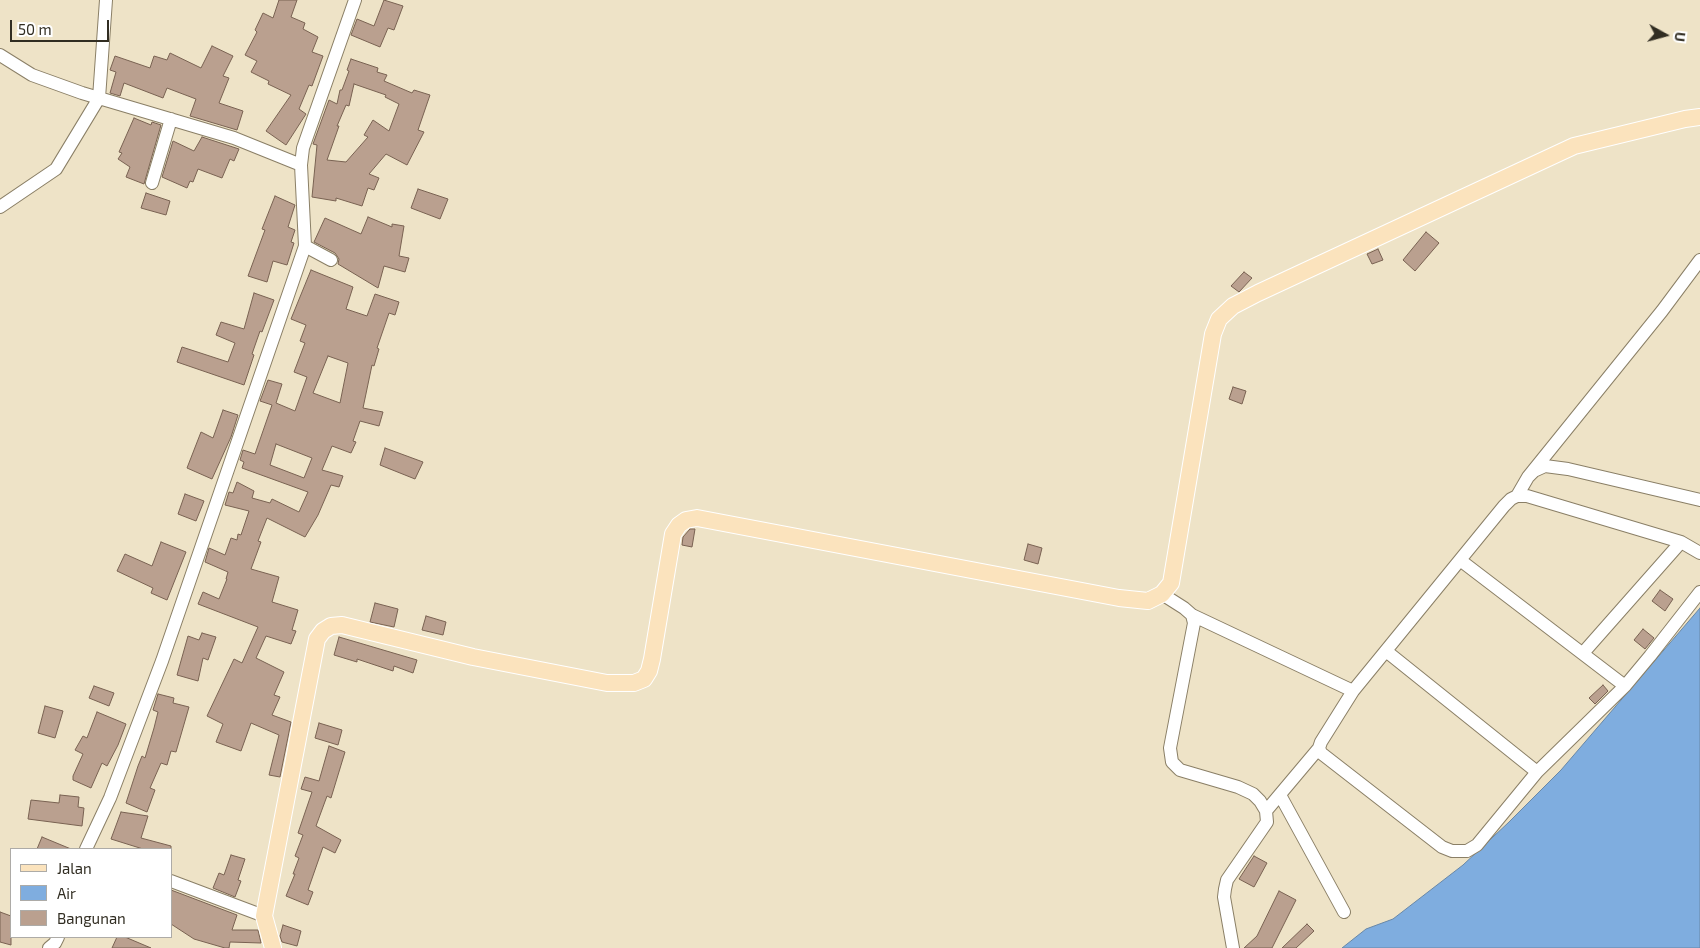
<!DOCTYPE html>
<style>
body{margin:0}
#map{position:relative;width:1700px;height:948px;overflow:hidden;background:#eee3c7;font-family:"Exo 2",sans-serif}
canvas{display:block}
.legend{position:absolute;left:10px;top:848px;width:162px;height:90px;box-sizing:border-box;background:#fff;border:1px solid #adaba7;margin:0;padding:6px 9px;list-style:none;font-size:15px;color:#312d22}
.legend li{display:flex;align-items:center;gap:10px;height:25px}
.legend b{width:25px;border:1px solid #adaba7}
.north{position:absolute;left:1640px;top:10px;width:50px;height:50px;-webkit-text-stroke:4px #fff;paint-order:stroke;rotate:97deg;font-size:14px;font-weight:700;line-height:20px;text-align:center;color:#312d22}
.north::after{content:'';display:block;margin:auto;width:18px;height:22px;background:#312d22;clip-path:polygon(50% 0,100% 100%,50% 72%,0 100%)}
.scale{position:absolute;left:10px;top:20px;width:99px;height:22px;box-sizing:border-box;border:2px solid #312d22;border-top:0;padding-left:6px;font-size:15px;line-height:18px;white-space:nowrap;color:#312d22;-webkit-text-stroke:4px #fff;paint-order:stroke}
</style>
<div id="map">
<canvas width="1700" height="948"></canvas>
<ul class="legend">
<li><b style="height:6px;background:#fbe3bd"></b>Jalan</li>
<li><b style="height:14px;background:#7faddf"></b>Air</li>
<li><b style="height:14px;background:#baa08f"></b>Bangunan</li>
</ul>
<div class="north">U</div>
<div class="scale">50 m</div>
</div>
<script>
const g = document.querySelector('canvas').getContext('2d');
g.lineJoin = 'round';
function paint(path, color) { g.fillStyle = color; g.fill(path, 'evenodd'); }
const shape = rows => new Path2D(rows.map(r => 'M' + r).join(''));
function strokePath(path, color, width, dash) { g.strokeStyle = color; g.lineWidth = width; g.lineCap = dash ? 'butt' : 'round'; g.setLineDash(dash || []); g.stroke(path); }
const water = shape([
 [1700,608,1700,948,1342,948,1366,929,1393,919,1463,865,1509,822,1561,770,1700,608]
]);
paint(water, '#7faddf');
strokePath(water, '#6887a6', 1);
const building = shape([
 [279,0,297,0,291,17,305,23,303,29,318,37,312,52,323,56,312,86,309,85,299,109,306,114,286,145,266,131,291,95,268,84,269,81,251,72,257,61,245,55,257,32,255,30,263,13,273,18,279,0],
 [384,0,403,6,394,30,388,28,380,47,351,35,357,19,374,26,384,0],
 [212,46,233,56,223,76,229,78,219,103,243,111,237,130,190,116,196,99,167,88,163,98,124,83,120,96,110,93,116,72,110,70,115,56,150,68,154,56,167,60,170,53,201,68,212,46],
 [351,59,378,68,377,72,387,75,384,81,412,93,414,90,430,95,418,130,424,132,407,165,386,154,369,174,379,178,374,190,368,188,362,206,336,198,336,201,312,197,317,145,313,144,329,100,337,104,340,90,342,90,349,71,347,70,351,59],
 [354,84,386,95,385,97,399,104,389,131,373,120,364,135,368,137,346,162,327,160,339,126,337,126,346,105,349,106,354,84],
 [134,118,151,125,152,122,161,125,144,184,126,177,130,167,118,159,122,153,119,152,134,118],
 [202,137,239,149,234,161,230,159,222,178,198,169,193,182,190,181,187,188,162,177,173,141,194,151,202,137],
 [418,189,448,199,440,219,411,208,418,189],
 [146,193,170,201,166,215,141,208,146,193],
 [275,196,295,205,288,227,295,230,291,242,294,243,287,265,273,261,267,282,248,276,265,230,262,229,275,196],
 [368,217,392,227,392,224,404,226,399,256,409,258,405,272,384,266,378,288,338,264,339,259,335,253,314,242,325,218,361,234,368,217],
 [1426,232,1439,243,1415,271,1403,260,1426,232],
 [1378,249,1383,260,1372,264,1367,254,1378,249],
 [311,270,353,287,346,309,367,316,375,294,399,302,395,315,389,313,377,348,379,349,374,366,372,365,363,408,383,412,379,426,360,421,353,441,356,442,351,453,332,446,322,470,343,476,339,487,331,485,318,515,305,537,267,518,258,541,261,542,251,569,279,577,272,602,298,610,292,630,296,631,291,644,266,636,256,658,284,672,274,695,280,697,272,715,291,722,280,777,269,775,279,735,251,723,241,751,216,742,223,724,207,716,234,659,242,663,258,627,198,604,203,592,219,599,227,579,226,579,228,572,205,562,209,548,225,555,231,538,237,540,238,534,241,535,249,511,225,505,229,492,233,493,237,482,254,491,252,498,270,503,272,499,299,512,308,492,242,468,244,462,240,460,243,450,255,454,272,405,260,401,268,380,282,384,276,403,295,411,307,377,294,372,305,343,300,341,306,325,291,319,311,270],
 [328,356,348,363,340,403,313,393,328,356],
 [276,444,312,458,304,478,270,465,276,444],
 [1244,272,1252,278,1239,292,1231,286,1244,272],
 [254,293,274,300,262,332,260,331,252,354,254,355,244,385,177,362,182,347,228,362,235,343,216,335,221,322,244,329,254,293],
 [1233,387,1246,391,1242,404,1229,399,1233,387],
 [223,410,238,415,231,437,212,479,187,468,201,432,213,438,223,410],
 [385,448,423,462,415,479,380,465,385,448],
 [185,494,204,501,196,521,178,514,185,494],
 [690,529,695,529,692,547,682,545,683,537,690,529],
 [161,542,186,552,167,600,151,593,153,588,117,571,125,554,152,566,161,542],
 [1028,544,1042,548,1038,564,1024,560,1028,544],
 [1660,590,1673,599,1665,611,1652,601,1660,590],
 [375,603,398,609,394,627,370,622,375,603],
 [426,616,446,622,443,635,422,630,426,616],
 [1643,629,1654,638,1645,649,1634,640,1643,629],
 [202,633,216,637,208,660,203,658,198,681,177,675,188,636,199,640,202,633],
 [339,637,417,660,413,673,394,666,393,671,357,659,357,662,334,655,339,637],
 [1603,685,1608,691,1595,704,1589,698,1603,685],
 [94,686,114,693,109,706,89,698,94,686],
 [158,694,174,698,173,703,189,707,176,752,171,751,167,765,161,763,150,788,155,790,147,812,126,803,138,766,142,756,145,758,154,728,158,712,153,710,158,694],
 [45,706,63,711,55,738,38,733,45,706],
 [97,712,126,724,118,745,107,766,102,763,91,788,73,780,73,776,83,754,75,750,83,736,87,738,97,712],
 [319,723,342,730,338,745,315,738,319,723],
 [329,746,345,752,331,798,327,796,316,826,341,840,335,853,323,847,308,890,313,892,308,905,286,896,295,874,293,874,299,858,295,856,303,835,298,833,312,792,301,789,305,777,319,781,329,746],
 [60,795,79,797,78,807,84,808,82,826,28,819,31,800,59,803,60,795],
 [121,812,148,816,141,838,171,846,171,849,143,849,111,839,121,812],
 [42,837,71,849,37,849,42,837],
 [231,855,245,859,238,880,241,881,235,897,213,888,219,873,224,875,231,855],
 [1254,856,1267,863,1254,887,1239,879,1254,856],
 [171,890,237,915,232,930,258,930,261,943,230,942,229,948,225,948,194,939,171,924,171,890],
 [1279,891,1296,900,1272,948,1244,948,1257,936,1279,891],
 [0,912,11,916,11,945,0,942,0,912],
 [1307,924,1314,931,1296,948,1282,948,1307,924],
 [283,925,301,931,297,946,282,942,280,936,283,925],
 [117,937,125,937,151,948,112,948,117,937]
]);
paint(building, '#baa08f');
strokePath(building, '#796252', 1);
const minor = shape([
 [0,55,32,75,82,93,234,138,301,165],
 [152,183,171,119],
 [0,207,56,169,99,98,106,0],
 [305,246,331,260],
 [1528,477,1662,311,1700,260],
 [1517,496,1528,477,1534,471,1545,466,1568,469,1700,500],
 [1700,553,1681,542,1527,496,1517,496,1511,499,1504,506,1353,691,1321,742,1319,748,1321,753,1442,847,1452,851,1467,851,1477,845,1537,772,1625,686,1650,656,1700,592],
 [1460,560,1625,686],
 [1162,594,1184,608,1192,615,1194,623,1170,748,1172,762,1180,770,1238,787,1253,794,1260,801,1266,811,1267,822,1227,880,1225,889,1224,897,1233,948],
 [1192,615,1353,691],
 [1386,651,1537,772],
 [1583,653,1681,542],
 [1280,795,1344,912],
 [1266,811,1319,748],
 [86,849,110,798,162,661,305,246,301,165,303,148,355,0],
 [171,881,264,916],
 [49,948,55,943,58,937]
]);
const major = shape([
 [273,948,264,916,317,639,323,631,331,626,342,625,473,657,607,683,634,683,644,679,649,671,652,659,673,534,679,525,686,520,697,518,1119,598,1148,601,1162,594,1171,583,1213,334,1219,319,1233,306,1258,293,1574,146,1685,119,1700,117]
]);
strokePath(minor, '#8a7f66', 14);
strokePath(major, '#fff', 18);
strokePath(minor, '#fff', 12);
strokePath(major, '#fbe3bd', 16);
</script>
